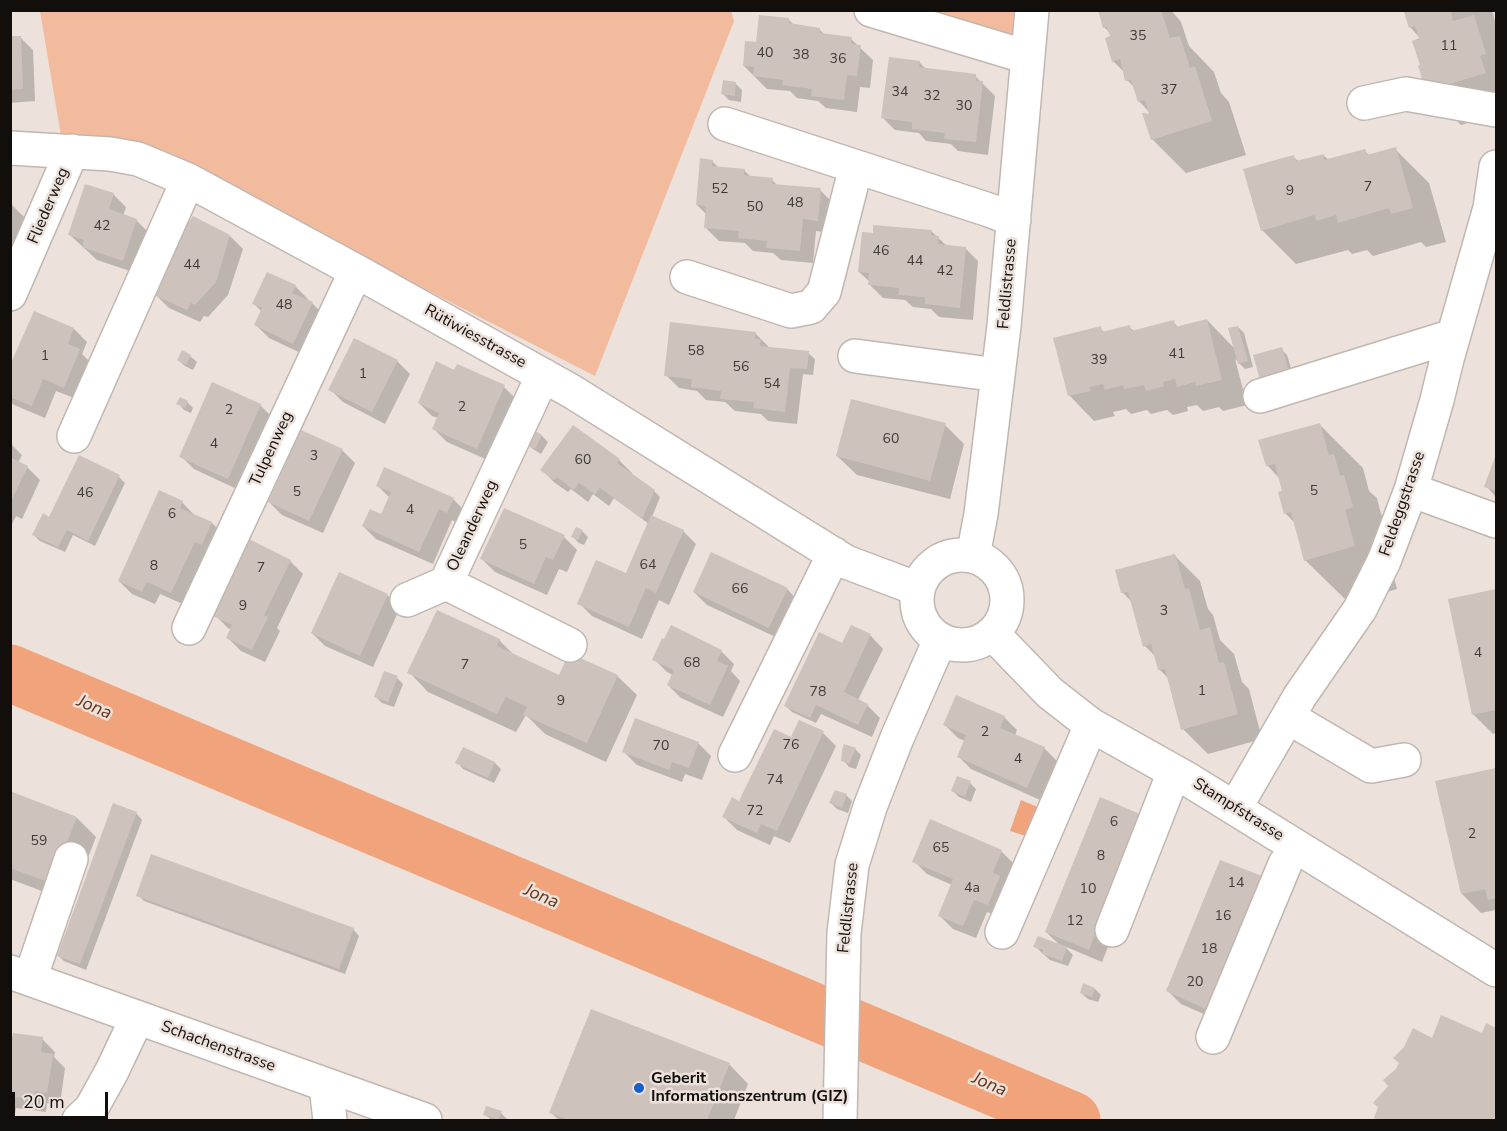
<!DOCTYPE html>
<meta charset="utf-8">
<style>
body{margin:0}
#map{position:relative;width:1507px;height:1131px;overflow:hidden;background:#ece1db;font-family:"Nunito Sans",sans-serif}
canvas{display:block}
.frame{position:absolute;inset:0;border:12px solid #120e0c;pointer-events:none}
.scale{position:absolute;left:12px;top:1092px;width:96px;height:27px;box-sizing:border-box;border:3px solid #120e0c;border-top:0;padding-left:8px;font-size:18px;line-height:21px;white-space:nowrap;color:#120e0c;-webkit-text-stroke:4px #ece1db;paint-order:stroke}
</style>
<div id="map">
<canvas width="1507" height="1131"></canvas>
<div class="frame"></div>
<div class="scale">20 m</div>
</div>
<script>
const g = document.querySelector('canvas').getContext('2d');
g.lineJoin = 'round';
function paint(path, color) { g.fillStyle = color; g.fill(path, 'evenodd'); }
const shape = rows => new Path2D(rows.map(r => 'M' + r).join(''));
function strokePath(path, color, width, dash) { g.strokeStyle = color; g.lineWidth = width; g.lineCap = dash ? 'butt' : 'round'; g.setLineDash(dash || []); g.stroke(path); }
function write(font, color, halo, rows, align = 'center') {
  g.font = font + ' "Nunito Sans",sans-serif'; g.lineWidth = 5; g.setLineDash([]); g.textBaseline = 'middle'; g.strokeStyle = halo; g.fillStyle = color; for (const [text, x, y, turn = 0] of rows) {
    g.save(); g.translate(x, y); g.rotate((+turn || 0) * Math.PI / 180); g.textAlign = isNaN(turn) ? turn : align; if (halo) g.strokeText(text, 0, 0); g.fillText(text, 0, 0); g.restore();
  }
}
paint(shape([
 [731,10,734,21,595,376,157,152,61,136,40,11],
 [931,11,1015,11,1014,38]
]), '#f2bb9d');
paint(shape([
 [1021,800,1040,808,1029,837,1010,831]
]), '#f1a47b');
paint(shape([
 [1097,10,1171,10,1181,22,1189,46,1214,72,1221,93,1229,102,1246,155,1186,173,1152,139,1150,113,1139,101,1136,89,1127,80,1125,73,1113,61,1111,34,1104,27,1101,14],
 [1408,10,1492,10,1496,25,1496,114,1461,125,1427,90,1422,66,1421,39,1410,27],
 [788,19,795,26,819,29,826,36,851,39,873,60,870,88,860,87,857,112,826,108,818,101,797,98,790,91,767,89,744,66,758,44],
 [20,37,33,50,35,101,10,103,10,38],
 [919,62,927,70,975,76,995,96,988,155,958,151,951,144,926,141,919,133,895,130,882,117],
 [736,84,742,90,741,102,729,100,723,94],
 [1395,149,1429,183,1446,242,1426,247,1421,242,1373,256,1367,250,1352,254,1348,250,1296,264,1262,230,1294,157,1299,162,1323,155,1329,160,1365,151,1370,156],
 [712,161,719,168,744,170,751,177,772,180,778,186,820,190,833,203,830,233,816,231,813,263,781,260,773,253,753,251,745,243,719,241,706,228,707,215,697,205],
 [113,194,126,207,123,216,136,220,149,233,136,273,97,260,70,235],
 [10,203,26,219,10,281],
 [931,231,947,246,965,248,978,261,973,320,939,317,931,309,913,307,905,300,883,298,870,285,870,282,859,272],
 [230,236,243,249,228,295,208,317,204,316,200,322,169,308,156,295],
 [295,286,308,299,307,301,312,303,325,316,307,356,269,338,256,325,262,312,254,304],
 [34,313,74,329,87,342,82,354,92,364,77,399,56,391,45,418,14,405,10,402,10,369],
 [1207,320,1235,349,1238,327,1244,333,1253,367,1245,369,1235,359,1247,405,1223,411,1219,407,1203,411,1197,405,1187,407,1188,411,1173,415,1167,410,1151,414,1147,410,1131,414,1126,409,1113,412,1115,416,1094,421,1069,395,1100,328,1105,333,1129,327,1135,332,1173,322,1179,328],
 [755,333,768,346,768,348,808,353,815,359,813,375,803,374,797,424,768,421,761,414,735,411,725,402,706,400,697,391,679,388,666,375],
 [1281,349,1287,355,1294,378,1267,386],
 [190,356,197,362,193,370,185,366,178,360],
 [397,361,410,374,385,424,343,402,330,389],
 [455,372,504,387,517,400,490,461,447,442,434,429,438,418,432,416,419,403],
 [187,402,193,408,191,413,184,410,178,403],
 [260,405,273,418,241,491,194,469,181,456],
 [945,425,964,444,950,499,857,475,837,456],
 [1320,425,1363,468,1369,491,1377,498,1381,514,1387,520,1387,553,1397,589,1349,603,1305,560,1295,523,1285,513,1284,492,1280,479,1267,465],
 [542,436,548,442,541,454,533,449,526,443],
 [10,443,22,455,18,463,27,467,40,480,22,519,16,516,10,528],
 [342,450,355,463,323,533,282,515,269,502],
 [1496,457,1496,497,1486,486],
 [619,460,632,473,631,474,654,491,660,497,652,517,683,531,696,544,669,605,659,600,642,639,592,616,579,603,627,575,649,524,614,498,609,506,593,494,588,502,571,489,568,492,555,483,542,470],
 [119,477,125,483,95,546,73,535,65,552,40,541,34,535,50,519],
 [378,486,453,499,466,512,460,525,452,520,433,564,376,539,363,526,382,516,390,498],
 [182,502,195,516,212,523,225,536,185,605,160,594,155,604,132,594,119,581],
 [582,531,588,537,584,545,579,543,573,537],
 [564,537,577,550,567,572,559,569,547,595,495,572,482,559],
 [712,554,788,590,800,603,782,640,707,605,694,592],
 [1175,556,1200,581,1208,609,1213,615,1220,640,1234,654,1242,682,1249,689,1262,739,1208,754,1183,729,1170,680,1159,669,1156,657,1145,646,1133,603,1122,592],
 [290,561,303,574,277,628,280,631,265,662,241,651,228,638,232,630,228,628,215,615],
 [1496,590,1496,733,1493,734,1473,714,1450,600],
 [387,595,400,608,373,667,325,646,312,633],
 [852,627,871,636,883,649,858,700,867,705,880,718,872,737,821,714,816,723,792,712,786,706,843,645],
 [499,640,515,656,560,677,617,676,637,695,606,762,545,734,526,715,516,732,428,692,409,672],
 [721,651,734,664,731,671,740,681,723,717,681,698,668,685,673,675,667,672,654,659],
 [397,678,403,684,394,707,382,703,376,697],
 [1004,717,1017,730,1015,736,1044,748,1057,761,1040,800,971,769,958,756,965,741,958,738,945,725],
 [823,733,836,746,790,843,774,836,770,845,737,830,724,817,740,803,791,739],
 [698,743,711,756,702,780,685,774,682,782,637,765,624,752],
 [464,749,495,763,501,769,494,783,463,769,457,762],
 [855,749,861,755,856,769,849,767,843,760],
 [1496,769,1496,910,1481,913,1462,894,1437,783],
 [970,783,976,789,971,802,959,797,953,791],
 [10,793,77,818,96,837,71,902,10,879],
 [846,795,852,801,848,813,837,809,831,803],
 [136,813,142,820,86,970,64,961,58,955],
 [1155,829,1102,962,1064,946,1073,955,1068,966,1050,960,1041,952,1035,946,1062,947,1046,932],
 [1001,851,1014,864,1001,917,987,912,976,938,953,929,940,916,952,885,927,874,914,861],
 [1221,861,1222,1022,1181,1004,1168,991],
 [138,895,353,929,359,936,345,974,144,901],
 [1095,989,1101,995,1098,1002,1088,999,1081,993],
 [1486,1026,1496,1030,1496,1120,1379,1120,1376,1117,1400,1063,1432,1040,1483,1035],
 [42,1039,55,1052,54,1057,65,1068,60,1105,47,1103,46,1112,16,1108,14,1120,10,1120,10,1049],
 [729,1064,748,1084,734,1120,559,1120,551,1113],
 [501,1113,507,1119,506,1120,491,1120,485,1114]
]), '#0003');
strokePath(shape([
 [10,673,1072,1120]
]), '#f1a47b', 57);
paint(shape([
 [1098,10,1161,10,1170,38,1180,36,1190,68,1195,66,1212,121,1151,140,1142,113,1149,114,1145,100,1138,102,1131,80,1125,81,1120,59,1112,62,1105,38,1110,36,1107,27,1103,28],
 [1407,10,1459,10,1451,13,1453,21,1474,15,1486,54,1480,56,1486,73,1426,91,1418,66,1420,65,1412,41,1419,38,1415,26,1409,28,1404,12],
 [759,15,789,18,789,23,820,28,820,33,852,37,851,44,861,45,857,76,847,75,844,100,811,96,812,89,782,85,783,80,753,76,754,67,743,66,745,41,756,42],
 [10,36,21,36,23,89,10,90],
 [889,57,920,61,919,67,976,74,976,81,983,81,976,142,944,139,945,133,912,129,912,122,881,118],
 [723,80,736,82,735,96,721,94],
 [1396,147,1413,208,1391,214,1389,208,1338,223,1336,215,1316,221,1315,215,1261,231,1243,169,1294,155,1296,161,1324,154,1324,160,1365,149,1367,155],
 [700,158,713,160,712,166,745,169,744,175,773,178,772,184,821,188,818,221,803,219,800,251,766,248,767,241,738,238,739,231,704,228,706,206,696,205],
 [85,184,114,193,109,209,137,219,123,261,82,247,84,240,68,235],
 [193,216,230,235,216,282,195,305,191,303,187,310,154,295,170,250],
 [873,225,932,230,931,235,939,236,938,244,966,247,960,308,925,304,925,297,898,295,899,288,868,285,869,273,858,272,862,232,873,233],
 [267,272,296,285,292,293,313,302,293,344,254,325,262,308,252,304],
 [34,311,74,328,68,344,80,349,64,388,43,379,32,406,10,397,10,365],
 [1207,319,1222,380,1196,386,1195,382,1177,387,1175,379,1163,382,1164,386,1146,391,1144,385,1124,389,1123,385,1105,390,1103,384,1089,387,1091,391,1068,396,1053,338,1101,326,1102,332,1130,325,1131,331,1174,320,1175,327],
 [670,322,756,332,755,339,761,339,760,346,809,351,807,369,790,368,785,412,753,408,754,402,720,399,721,391,691,387,692,379,664,376],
 [1238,326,1248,361,1238,364,1228,328],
 [354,338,398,360,372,412,328,390],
 [1282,347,1289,372,1260,380,1253,355],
 [182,350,191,355,186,365,177,360],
 [436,361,454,370,457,364,505,385,477,449,432,429,439,413,418,403],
 [212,382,261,404,228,479,179,457],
 [180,397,188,401,185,408,176,404],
 [851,399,946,423,930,481,836,456],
 [1320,423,1329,455,1334,454,1340,476,1344,475,1353,507,1345,510,1355,546,1304,561,1291,512,1284,514,1278,492,1282,491,1275,464,1266,466,1258,440],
 [573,425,620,459,617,463,655,490,642,519,600,488,595,494,579,483,574,490,557,477,554,480,540,470],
 [532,429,542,435,535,449,525,443],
 [301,430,343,449,309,521,268,502],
 [1496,454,1496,491,1484,487],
 [79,455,120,475,88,541,67,530,58,547,32,535,43,513,49,517],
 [10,457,28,466,10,503],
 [384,467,454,498,447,513,439,509,419,552,362,526,370,509,381,514,391,492,376,486],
 [159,490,183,501,180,508,212,522,202,545,195,542,171,593,147,582,142,592,118,581],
 [504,508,565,535,553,560,546,557,534,584,480,559],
 [651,515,684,530,656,593,646,588,629,627,577,604,596,560,626,573],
 [576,527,583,530,578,540,571,537],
 [249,539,291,560,264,615,268,617,252,650,226,638,232,625,213,616],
 [711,552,788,588,769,628,693,592],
 [1175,554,1185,589,1189,588,1200,630,1210,627,1219,663,1224,662,1238,714,1181,730,1165,669,1158,670,1151,644,1143,647,1128,592,1121,593,1115,570],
 [339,572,388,594,360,656,311,633],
 [1496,589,1496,710,1472,715,1448,599],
 [437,610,500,639,497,646,559,675,569,653,618,675,587,743,523,715,527,707,506,697,497,714,407,673],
 [671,625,722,650,717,661,728,666,710,705,667,685,674,670,652,660,662,638,664,639],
 [851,625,871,634,844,692,868,704,858,725,816,705,810,718,784,706,819,632,842,643],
 [384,671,398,676,388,702,374,697],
 [956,695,1005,716,1000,728,1045,747,1027,788,957,757,966,735,943,725],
 [635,718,699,742,689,768,672,762,669,770,622,752],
 [799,720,824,731,777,831,761,824,757,833,722,817,732,797,739,801,774,729,791,737],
 [844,744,856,748,849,764,841,761,842,750],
 [463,747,495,762,488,778,455,763],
 [1496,768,1496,898,1488,900,1485,889,1461,894,1435,781],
 [957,776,971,781,965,797,951,791],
 [835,790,847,794,842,808,829,803],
 [10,791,77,817,51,883,10,868],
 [1100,797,1142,815,1089,950,1045,932],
 [113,803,137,812,80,964,57,956],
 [930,819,1002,850,993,873,1000,876,988,905,974,900,963,926,938,916,953,879,912,862],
 [151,854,354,928,339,969,136,896],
 [1220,860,1265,877,1208,1010,1166,991],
 [1038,936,1067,947,1062,961,1042,954,1043,950,1033,947],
 [1083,983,1095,988,1092,997,1080,993],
 [591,1009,730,1063,707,1120,569,1120,549,1113],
 [1441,1015,1482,1033,1486,1023,1496,1028,1496,1120,1380,1120,1374,1118,1378,1107,1373,1103,1388,1086,1383,1080,1396,1069,1399,1063,1393,1058,1404,1047,1413,1028,1432,1038],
 [13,1033,43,1037,41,1052,53,1054,47,1093,35,1091,34,1100,10,1096,10,1047],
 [486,1106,502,1111,498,1120,483,1115]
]), '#cdc2bc');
const minor = shape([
 [871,10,1027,57],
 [1364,103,1406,94,1496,110],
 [725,124,992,211,1014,220],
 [10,148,110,154,138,159,188,180,356,271,571,391,846,562,918,589],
 [687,277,791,311,811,307,824,292,856,167],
 [10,294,72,151],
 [855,356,998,375],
 [543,375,446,583,570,645],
 [1260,396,1453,336],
 [74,436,188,180],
 [1411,490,1496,521],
 '917 600a45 45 0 1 1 90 0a45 45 0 1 1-90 0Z',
 [973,556,981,514,1004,326,1032,10],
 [407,600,446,583],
 [189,628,356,271],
 [993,634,1050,693,1091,725,1189,780,1496,970],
 [1288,717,1371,766,1404,760],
 [735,755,834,554],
 [1235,808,1300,696,1360,609,1384,561,1411,490,1437,400,1447,359,1490,208,1496,167],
 [1112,930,1174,772],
 [1002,932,1091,725],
 [10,972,425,1120],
 [30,979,71,859],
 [1213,1037,1285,864],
 [326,1086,330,1120],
 [79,1120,91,1109,112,1071,137,1018],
 [840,1120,844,933,852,865,870,807,897,738,940,640]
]);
strokePath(minor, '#c1b7b1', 36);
strokePath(minor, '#fff', 33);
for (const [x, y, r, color] of [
 [639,1088,6,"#175fca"]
]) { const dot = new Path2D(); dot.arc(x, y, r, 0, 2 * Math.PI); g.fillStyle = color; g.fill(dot); strokePath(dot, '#ece1db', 2); }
write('14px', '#413b38', null, [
 ["35",1138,37],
 ["11",1449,47],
 ["40",765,54],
 ["38",801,56],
 ["36",838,60],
 ["37",1169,91],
 ["34",900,93],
 ["32",932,97],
 ["30",964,107],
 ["7",1368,188],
 ["52",720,190],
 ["9",1290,192],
 ["48",795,204],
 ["50",755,208],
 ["42",102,227],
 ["46",881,252],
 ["44",915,262],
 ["44",192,266],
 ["42",945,272],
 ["48",284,306],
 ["58",696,352],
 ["41",1177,355],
 ["1",45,357],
 ["39",1099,361],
 ["56",741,368],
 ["1",363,375],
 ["54",772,385],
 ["2",462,408],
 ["2",229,411],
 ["60",891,440],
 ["4",214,445],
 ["3",314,457],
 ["60",583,461],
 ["5",1314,492],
 ["5",297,493],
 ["46",85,494],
 ["4",410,511],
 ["6",172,515],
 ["5",523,546],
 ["64",648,566],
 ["8",154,567],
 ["7",261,569],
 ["66",740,590],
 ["9",243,607],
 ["3",1164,612],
 ["4",1478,654],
 ["68",692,664],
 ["7",465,666],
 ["1",1202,692],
 ["78",818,693],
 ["9",561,702],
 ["2",985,733],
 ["76",791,746],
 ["70",661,747],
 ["4",1018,760],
 ["74",775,781],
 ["72",755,812],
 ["6",1114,823],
 ["2",1472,835],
 ["59",39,842],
 ["65",941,849],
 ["8",1101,857],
 ["14",1236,884],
 ["4a",972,889],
 ["10",1088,890],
 ["16",1223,917],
 ["12",1075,922],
 ["18",1209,950],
 ["20",1195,983]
]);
write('16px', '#120e0c', '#ece1db', [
 ["Fliederweg",49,206,-67],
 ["Feldlistrasse",1008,284,-85],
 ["Rütiwiesstrasse",475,337,29],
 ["Tulpenweg",272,449,-65],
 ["Feldeggstrasse",1403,504,-71],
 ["Oleanderweg",473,526,-65],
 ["Stampfstrasse",1238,810,32],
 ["Feldlistrasse",849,908,-84],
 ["Schachenstrasse",218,1047,20]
]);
write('bold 16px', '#120e0c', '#ece1db', [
 ["Geberit",651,1079],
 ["Informationszentrum (GIZ)",651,1097]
], 'left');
write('italic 18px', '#673518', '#ece1db', [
 ["Jona",94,708,23],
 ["Jona",541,897,23],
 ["Jona",989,1085,23]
]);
</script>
